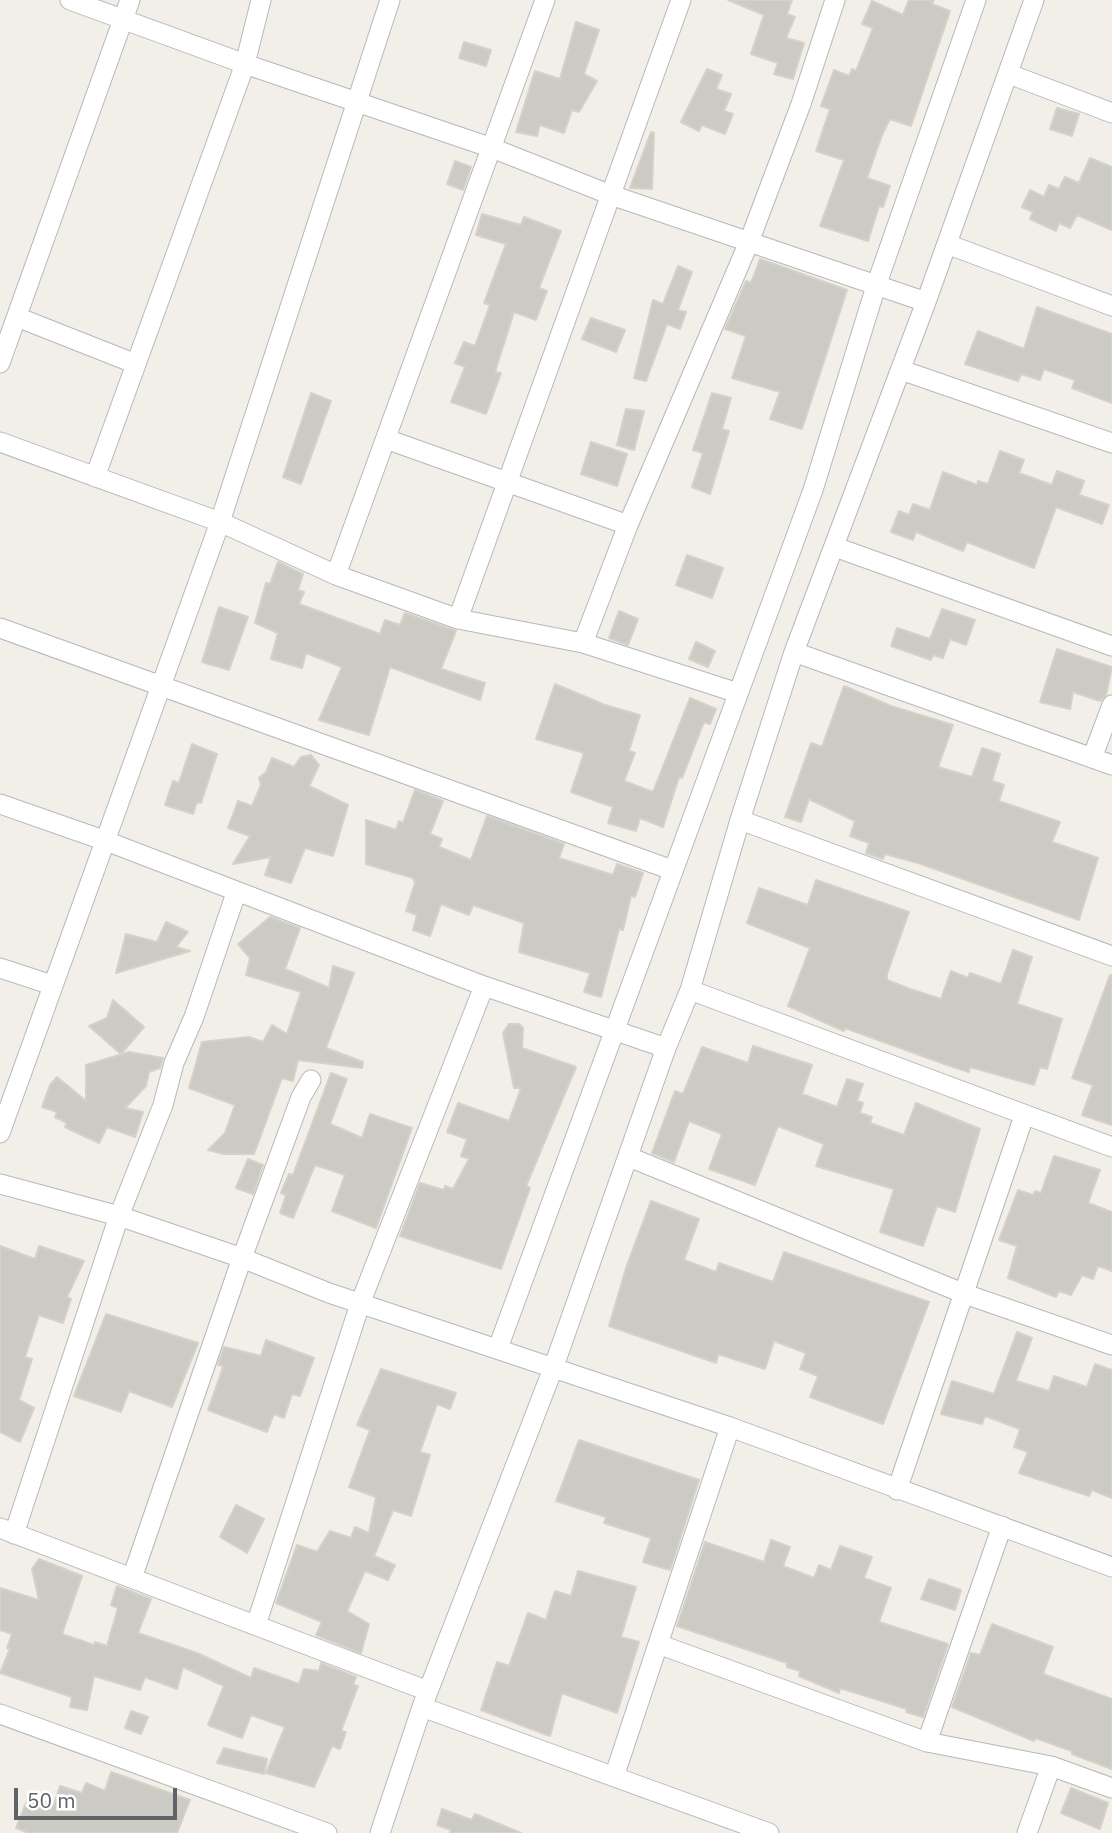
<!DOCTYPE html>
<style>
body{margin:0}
#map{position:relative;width:1112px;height:1833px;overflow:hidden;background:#f1efe8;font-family:"IBM Plex Sans",sans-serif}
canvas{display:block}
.scale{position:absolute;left:14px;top:1788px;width:163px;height:32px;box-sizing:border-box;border:4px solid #5f6368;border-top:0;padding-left:9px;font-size:21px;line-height:24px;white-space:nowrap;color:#5f6368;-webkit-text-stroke:5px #fff;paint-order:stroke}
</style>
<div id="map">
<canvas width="1112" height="1833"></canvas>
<div class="scale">50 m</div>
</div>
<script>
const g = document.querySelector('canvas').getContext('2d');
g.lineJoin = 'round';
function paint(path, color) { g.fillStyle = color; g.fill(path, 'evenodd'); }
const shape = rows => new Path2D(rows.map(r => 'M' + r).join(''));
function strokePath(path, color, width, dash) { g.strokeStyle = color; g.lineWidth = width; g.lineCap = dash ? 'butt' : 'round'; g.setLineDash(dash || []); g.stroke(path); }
const building = shape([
 [728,0,792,0,787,14,795,17,786,38,804,43,793,79,774,74,778,63,751,54,764,15,728,0],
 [909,0,934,0,932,4,950,11,911,126,890,119,882,135,867,178,890,186,883,207,879,206,868,241,820,226,844,160,816,151,830,109,821,106,834,70,849,76,852,69,856,71,873,28,862,24,872,1,903,15,909,0],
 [576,22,599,30,584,74,597,81,579,112,572,110,564,133,540,125,537,136,516,132,535,71,560,79,576,22],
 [464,42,491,50,486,66,459,58,464,42],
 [707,69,722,75,716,89,731,94,724,111,733,114,725,134,702,125,699,131,681,122,707,69],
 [1057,108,1079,114,1072,136,1050,129,1057,108],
 [651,132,654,133,652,189,630,188,651,132],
 [1090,158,1112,167,1112,230,1077,215,1070,228,1059,223,1056,231,1030,219,1033,212,1022,207,1030,190,1044,197,1049,185,1059,189,1065,177,1079,183,1090,158],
 [455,161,471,167,463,190,447,184,455,161],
 [482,214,521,225,524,217,561,231,539,288,547,291,536,320,514,312,495,372,501,373,486,414,451,402,465,367,455,363,464,342,475,346,490,305,484,303,506,244,476,235,482,214],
 [760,259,847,290,802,429,770,419,780,392,732,378,746,336,725,329,746,281,751,283,760,259],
 [678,266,692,272,678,310,686,312,680,329,667,324,646,381,634,378,653,300,663,304,678,266],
 [1037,307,1112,334,1112,403,1072,388,1075,380,1044,369,1040,380,1021,374,1018,381,965,364,978,331,1024,349,1037,307],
 [591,318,625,330,616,352,582,339,591,318],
 [311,393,331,401,301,484,283,477,311,393],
 [712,393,731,398,722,429,729,431,710,494,692,487,703,453,693,450,712,393],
 [626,409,644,411,634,450,617,445,626,409],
 [591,442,627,454,617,486,581,474,591,442],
 [1000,451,1024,460,1019,473,1052,485,1057,471,1084,481,1079,495,1109,505,1102,524,1056,507,1034,568,967,542,963,551,916,532,913,540,891,532,899,511,909,515,913,504,930,510,943,472,977,485,978,481,988,484,1000,451],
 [687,555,723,568,712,598,676,585,687,555],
 [278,562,303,574,298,590,304,592,299,604,380,634,385,620,400,625,405,613,456,631,441,669,485,683,480,700,390,667,369,735,319,720,342,667,306,653,302,668,271,659,278,633,255,623,266,583,270,584,278,562],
 [219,607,248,617,229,670,202,662,219,607],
 [942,609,975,620,966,645,950,639,943,658,933,655,931,660,891,646,897,628,930,639,942,609],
 [619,611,638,619,628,645,609,638,619,611],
 [696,642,715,651,708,667,689,659,696,642],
 [1057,649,1112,667,1106,695,1100,701,1073,692,1070,709,1040,702,1057,649],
 [555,684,605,705,640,715,629,751,635,753,624,781,653,792,690,698,716,709,710,724,704,722,682,778,679,777,663,827,640,818,636,831,608,823,613,807,571,792,584,753,536,739,555,684],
 [844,686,891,706,953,725,938,767,972,777,982,748,1000,754,992,781,1004,785,999,801,1060,822,1052,842,1098,858,1079,920,918,863,885,854,883,859,866,853,869,843,850,836,855,821,809,799,801,822,785,817,811,743,822,747,844,686],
 [192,744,217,754,201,803,197,802,193,814,165,805,173,781,179,783,192,744],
 [311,755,319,765,309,786,348,805,333,856,305,848,291,883,265,875,271,857,233,864,250,836,228,828,238,801,252,806,261,785,259,778,266,772,272,758,294,767,301,757,311,755],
 [415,790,443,801,430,834,442,839,439,847,471,860,487,816,564,844,559,858,613,875,617,864,643,873,635,897,631,896,623,930,619,929,601,997,584,992,590,973,519,952,524,923,473,905,469,915,441,904,430,936,413,930,417,915,406,911,415,883,413,878,366,864,366,820,396,830,399,821,403,823,415,790],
 [816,880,909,912,887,974,887,980,910,989,941,999,951,971,968,978,970,973,1001,984,1013,950,1032,957,1017,1004,1062,1019,1047,1069,1040,1067,1034,1085,970,1067,969,1072,950,1066,845,1028,844,1031,788,1006,810,948,747,923,759,888,808,905,816,880],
 [270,917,300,928,285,969,329,988,333,966,354,973,326,1048,363,1062,362,1068,298,1060,293,1081,282,1078,254,1154,224,1154,208,1150,225,1133,235,1105,189,1088,202,1042,249,1037,263,1042,272,1025,287,1034,301,992,246,975,250,958,238,944,270,917],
 [166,922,188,932,176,947,190,951,116,973,126,934,157,942,166,922],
 [1110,975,1112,975,1112,1125,1082,1115,1093,1085,1072,1078,1110,975],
 [113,1000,144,1027,121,1054,89,1026,107,1018,113,1000],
 [509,1024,519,1024,523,1028,522,1048,576,1067,526,1186,530,1188,501,1269,400,1236,420,1183,444,1190,445,1186,453,1189,469,1159,461,1156,467,1139,447,1132,458,1103,509,1121,521,1088,514,1088,503,1033,509,1024],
 [753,1046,812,1065,802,1094,837,1107,847,1079,863,1084,857,1101,863,1103,860,1113,872,1117,870,1123,904,1135,916,1103,980,1129,955,1212,937,1206,923,1246,880,1232,894,1189,816,1166,824,1144,778,1126,755,1185,709,1169,722,1134,689,1121,674,1162,652,1153,675,1091,683,1094,702,1047,748,1063,753,1046],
 [129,1052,163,1058,160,1068,149,1072,146,1086,125,1108,143,1112,135,1137,107,1127,99,1143,65,1127,67,1123,55,1117,57,1112,42,1107,50,1085,57,1077,86,1101,86,1065,129,1052],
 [331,1073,347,1079,330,1124,362,1138,370,1114,412,1128,376,1228,332,1211,345,1175,315,1165,293,1218,280,1213,286,1195,281,1193,289,1174,293,1175,331,1073],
 [1054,1156,1100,1170,1088,1203,1112,1212,1112,1271,1098,1266,1093,1279,1082,1275,1071,1295,1059,1291,1056,1297,1008,1278,1017,1246,999,1240,1018,1190,1033,1195,1035,1191,1041,1193,1054,1156],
 [248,1159,263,1165,253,1194,236,1188,248,1159],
 [651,1201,699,1219,684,1260,716,1272,719,1263,773,1282,784,1252,929,1302,883,1424,810,1397,818,1376,800,1369,806,1353,774,1341,765,1369,718,1354,716,1363,609,1326,627,1265,651,1201],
 [0,1246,35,1259,39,1246,84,1261,67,1297,71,1299,63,1323,39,1315,25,1357,32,1359,19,1400,34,1408,20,1442,0,1432,0,1246],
 [106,1314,198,1343,172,1407,129,1391,121,1412,74,1396,106,1314],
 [1017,1332,1032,1338,1016,1381,1049,1391,1054,1376,1087,1387,1095,1364,1112,1370,1112,1498,1092,1490,1089,1496,1019,1473,1028,1452,1014,1447,1020,1429,985,1416,982,1424,941,1414,952,1381,994,1394,1017,1332],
 [266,1340,314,1358,300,1396,292,1394,284,1418,274,1414,267,1432,208,1410,220,1376,223,1366,218,1365,224,1347,261,1356,266,1340],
 [381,1369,456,1393,450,1409,437,1404,420,1452,430,1455,411,1516,393,1510,374,1556,395,1565,388,1580,365,1571,347,1611,369,1624,361,1653,316,1635,322,1622,276,1603,297,1545,317,1552,330,1531,351,1538,355,1527,369,1533,376,1497,349,1487,370,1430,357,1425,381,1369],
 [579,1440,699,1480,670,1570,643,1562,651,1538,604,1523,606,1517,556,1501,579,1440],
 [236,1505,264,1519,247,1553,220,1537,236,1505],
 [771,1540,790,1547,783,1566,814,1578,819,1565,831,1570,840,1546,872,1557,864,1578,891,1588,879,1622,948,1644,923,1717,906,1712,907,1709,840,1688,839,1693,799,1676,800,1671,787,1667,787,1663,677,1626,705,1542,764,1562,771,1540],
 [39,1559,82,1576,62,1634,94,1645,95,1642,107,1646,118,1608,111,1605,117,1586,151,1599,138,1633,197,1653,251,1678,254,1668,299,1684,304,1669,319,1671,321,1663,356,1677,353,1685,358,1686,341,1731,346,1732,340,1749,332,1746,314,1787,266,1773,285,1727,251,1715,242,1738,208,1725,224,1686,183,1667,177,1689,145,1677,140,1690,94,1676,87,1710,70,1707,72,1697,0,1673,10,1649,7,1648,12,1634,0,1630,0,1588,39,1600,32,1569,39,1559],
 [578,1571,636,1587,621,1637,639,1642,617,1713,562,1693,550,1736,481,1710,497,1662,509,1666,528,1613,546,1620,555,1591,571,1596,578,1571],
 [929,1579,961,1590,955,1610,921,1599,929,1579],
 [992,1624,1053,1647,1043,1674,1112,1699,1112,1769,1072,1754,1072,1751,1035,1738,1034,1741,952,1707,971,1653,980,1655,992,1624],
 [131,1711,148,1717,141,1734,125,1728,131,1711],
 [224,1748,267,1759,264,1774,217,1763,224,1748],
 [111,1772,190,1800,177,1833,29,1833,16,1828,29,1796,54,1805,60,1786,82,1793,86,1783,105,1791,111,1772],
 [1071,1788,1108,1803,1100,1829,1061,1813,1071,1788],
 [442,1809,472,1820,475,1814,521,1833,450,1833,451,1830,437,1825,442,1809]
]);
paint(building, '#cccac5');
strokePath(building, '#d6d1c6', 2);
const minor = shape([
 [70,0,245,64,492,148,611,195,926,302],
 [1009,74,1112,113],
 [947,244,1112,306],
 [17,317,136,364],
 [0,363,130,0],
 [901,370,1112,443],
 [386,439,628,525],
 [0,442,220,522,336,575,458,619,583,643,738,693],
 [95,477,245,64,261,0],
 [835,547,1112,646],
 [336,575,545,0],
 [458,619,681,0],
 [0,628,672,870],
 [583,643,628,525,749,242,801,104,835,0],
 [794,652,1112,765],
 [1092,758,1112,705],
 [0,804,106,841,484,986,666,1048],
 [740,820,1112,956],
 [0,968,52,985],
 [690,990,1112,1147],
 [0,1133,220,522,390,0],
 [629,1157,965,1294,1112,1345],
 [0,1184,119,1216,242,1258,329,1293,730,1427,1112,1567],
 [498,1348,813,490,876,286,976,0],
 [897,1490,1024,1116],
 [0,1528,428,1691],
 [14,1534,119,1216,163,1105,174,1063,194,1017,236,893],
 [132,1578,242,1258,301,1097,311,1080],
 [256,1625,360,1304,484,986],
 [658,1644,927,1742,1051,1766,1112,1788],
 [422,1707,769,1833],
 [0,1714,327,1833],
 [927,1742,1002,1526],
 [615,1774,730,1427],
 [380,1833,422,1707,554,1366,666,1048,690,990,740,820,794,652,926,302,1034,0],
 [1027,1833,1051,1766]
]);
strokePath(minor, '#b5b8bc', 21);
strokePath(minor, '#fff', 19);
</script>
